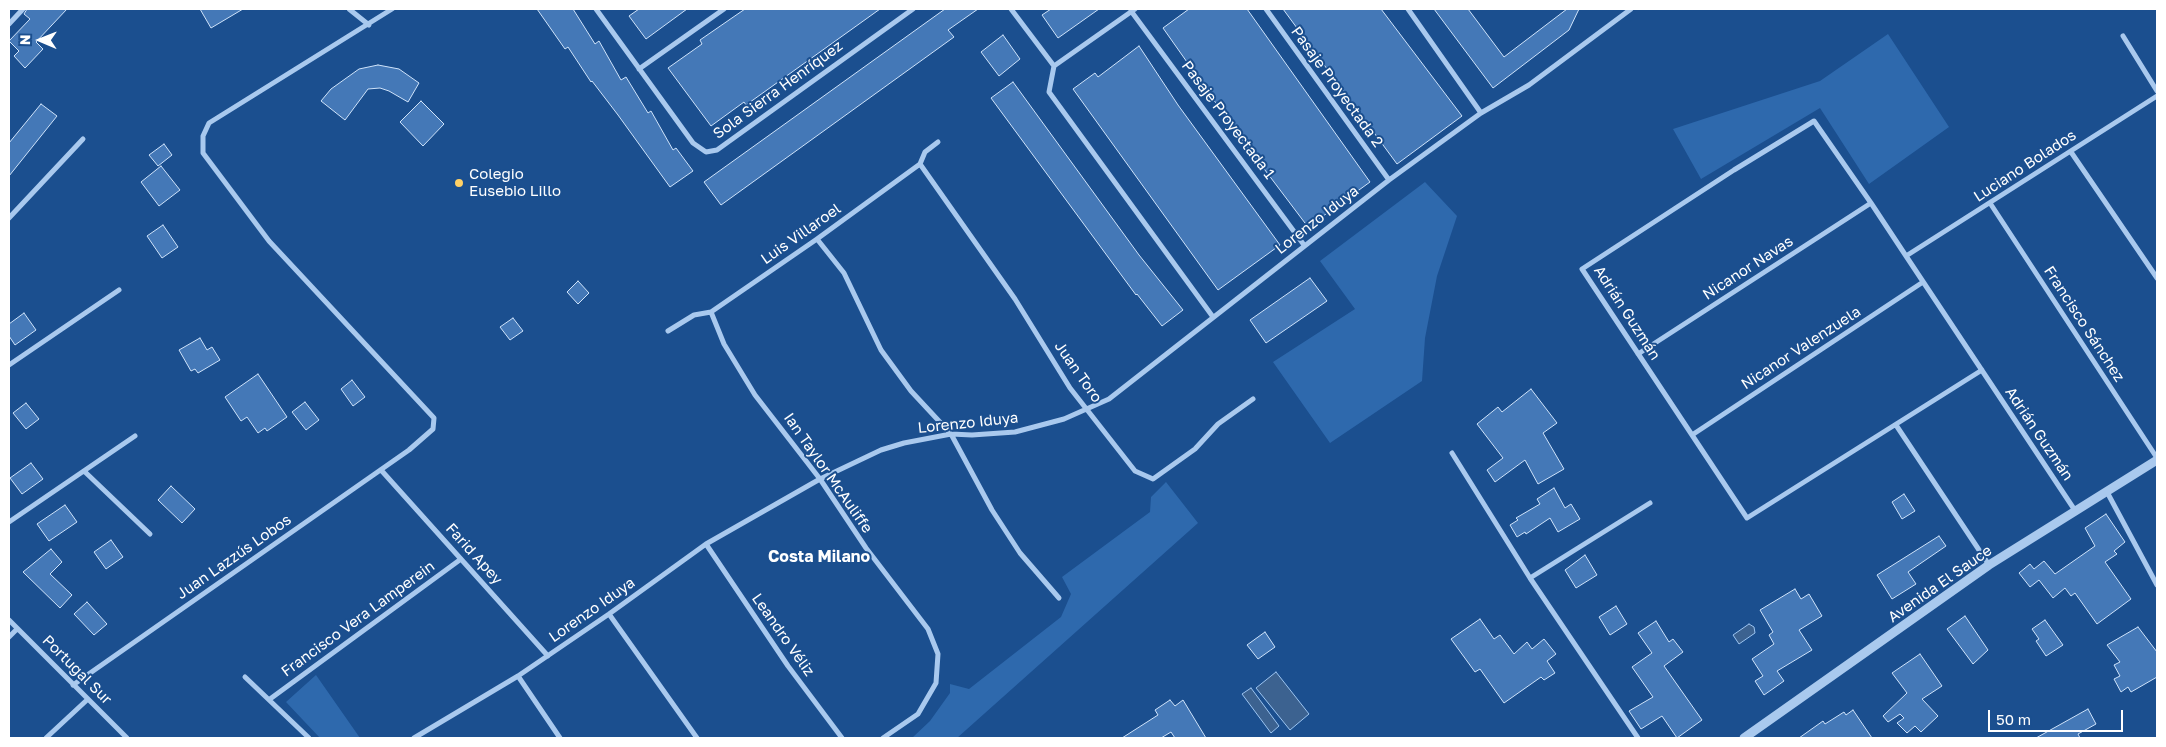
<!DOCTYPE html>
<meta charset="utf-8">
<style>
body{margin:0}
#map{position:relative;width:2166px;height:747px;overflow:hidden;background:#1b4f8f;font-family:"Golos Text",sans-serif}
canvas{display:block}
.frame{position:absolute;inset:0;border:10px solid #fff;pointer-events:none}
.north{position:absolute;left:15px;top:15px;width:50px;height:50px;-webkit-text-stroke:4px #1b4f8f;paint-order:stroke;rotate:271deg;font-size:14px;font-weight:700;line-height:20px;text-align:center;color:#fff}
.north::after{content:'';display:block;margin:auto;width:18px;height:22px;background:#fff;clip-path:polygon(50% 0,100% 100%,50% 72%,0 100%)}
.scale{position:absolute;left:1988px;top:710px;width:135px;height:22px;box-sizing:border-box;border:2px solid #fff;border-top:0;padding-left:6px;font-size:15px;line-height:18px;white-space:nowrap;color:#fff;-webkit-text-stroke:4px #1b4f8f;paint-order:stroke}
</style>
<div id="map">
<canvas width="2166" height="747"></canvas>
<div class="frame"></div>
<div class="north">N</div>
<div class="scale">50 m</div>
</div>
<script>
const g = document.querySelector('canvas').getContext('2d');
g.lineJoin = 'round';
function paint(path, color) { g.fillStyle = color; g.fill(path, 'evenodd'); }
const shape = rows => new Path2D(rows.map(r => 'M' + r).join(''));
function strokePath(path, color, width, dash) { g.strokeStyle = color; g.lineWidth = width; g.lineCap = dash ? 'butt' : 'round'; g.setLineDash(dash || []); g.stroke(path); }
function write(font, color, halo, rows, align = 'center') {
  g.font = font + ' "Golos Text",sans-serif'; g.lineWidth = 4; g.setLineDash([]); g.textBaseline = 'middle'; g.strokeStyle = halo; g.fillStyle = color; for (const [text, x, y, turn = 0] of rows) {
    g.save(); g.translate(x, y); g.rotate((+turn || 0) * Math.PI / 180); g.textAlign = isNaN(turn) ? turn : align; if (halo) g.strokeText(text, 0, 0); g.fillText(text, 0, 0); g.restore();
  }
}
paint(shape([
 [1888,34,1949,127,1869,184,1820,108,1701,179,1673,129,1820,81],
 [1425,182,1457,216,1437,276,1425,338,1422,381,1330,443,1273,362,1355,309,1320,261],
 [1166,482,1198,523,957,738,912,738,930,721,950,693,950,684,969,689,1061,617,1071,594,1062,577,1150,512,1151,497],
 [316,675,360,738,320,738,286,702]
]), '#2e69ad');
const water = shape([
 [1749,624,1754,627,1755,633,1739,644,1733,635,1749,624],
 [1276,672,1309,714,1290,730,1256,688,1276,672],
 [1251,688,1279,726,1271,733,1242,694,1251,688]
]);
paint(water, '#3c6290');
strokePath(water, '#9cc4f0', 1);
const building = shape([
 [27,9,67,9,36,42,43,49,25,68,14,56,19,51,9,41,30,19,24,14,27,9],
 [200,9,243,9,211,28,200,9],
 [537,9,573,9,595,44,599,41,621,80,626,77,648,113,651,111,673,150,676,148,693,171,670,187,618,115,592,81,591,82,568,47,565,49,537,9],
 [639,9,687,9,646,39,629,16,639,9],
 [745,9,880,9,746,105,744,102,711,126,668,68,702,44,700,40,745,9],
 [945,9,978,9,948,30,954,37,721,205,704,182,945,9],
 [1051,9,1099,9,1058,38,1042,15,1051,9],
 [1189,9,1247,9,1370,182,1308,227,1237,133,1163,28,1189,9],
 [1283,9,1381,9,1462,116,1397,164,1283,9],
 [1434,9,1468,9,1504,57,1567,9,1579,9,1569,30,1493,88,1434,9],
 [1003,35,1020,59,999,76,981,52,1003,35],
 [1139,46,1178,105,1280,245,1218,290,1073,89,1095,73,1098,77,1139,46],
 [378,65,399,69,419,83,408,102,389,91,380,88,368,89,345,120,321,101,331,89,359,69,378,65],
 [1013,82,1139,255,1183,310,1162,326,1137,294,1136,295,991,98,1013,82],
 [421,101,444,124,423,146,400,122,421,101],
 [41,104,57,116,9,176,9,143,41,104],
 [164,144,172,155,158,166,149,155,164,144],
 [161,166,180,190,159,206,141,182,161,166],
 [163,225,178,247,162,258,147,236,163,225],
 [1310,278,1327,301,1266,343,1250,320,1310,278],
 [578,281,589,293,578,304,567,292,578,281],
 [24,313,36,330,15,345,9,336,9,324,24,313],
 [513,318,523,331,510,340,500,327,513,318],
 [200,338,207,350,212,347,220,360,198,373,195,369,191,371,179,350,200,338],
 [258,374,287,417,267,431,265,428,258,433,247,417,241,421,225,397,258,374],
 [352,380,365,397,353,406,341,389,352,380],
 [1531,389,1557,423,1543,433,1564,469,1538,484,1525,460,1495,482,1487,470,1503,458,1477,424,1498,407,1502,412,1531,389],
 [305,402,319,420,306,430,292,412,305,402],
 [26,403,39,419,26,429,13,413,26,403],
 [31,463,43,479,22,494,10,478,31,463],
 [171,486,195,509,182,523,158,500,171,486],
 [1554,488,1565,508,1571,504,1580,519,1558,532,1550,518,1526,534,1525,532,1517,537,1510,525,1518,520,1516,518,1540,504,1537,499,1554,488],
 [1904,494,1915,511,1902,519,1892,502,1904,494],
 [65,505,77,522,49,541,37,524,65,505],
 [2106,514,2125,542,2114,551,2117,554,2105,562,2131,599,2097,624,2075,593,2071,596,2065,588,2053,598,2039,580,2030,587,2019,573,2030,564,2034,569,2044,561,2055,574,2095,546,2085,528,2106,514],
 [1939,536,1946,546,1908,572,1916,584,1892,599,1877,575,1939,536],
 [111,540,123,557,106,569,94,552,111,540],
 [51,549,62,562,50,574,72,595,60,608,23,572,51,549],
 [1585,555,1597,575,1576,588,1565,570,1585,555],
 [1795,589,1801,599,1809,594,1822,616,1799,630,1812,650,1777,671,1784,681,1764,695,1755,681,1763,676,1752,659,1774,644,1769,635,1773,632,1760,610,1795,589],
 [87,602,107,624,94,635,74,614,87,602],
 [1616,606,1627,624,1610,635,1599,617,1616,606],
 [1965,616,1988,650,1973,664,1947,629,1965,616],
 [1480,619,1494,639,1500,635,1514,654,1527,642,1532,649,1544,639,1556,654,1547,661,1555,673,1544,680,1541,677,1504,703,1480,669,1475,672,1451,639,1480,619],
 [2045,620,2063,645,2046,656,2036,641,2039,639,2032,629,2045,620],
 [1656,621,1669,642,1673,639,1683,652,1664,666,1702,720,1677,738,1662,716,1641,729,1629,711,1653,697,1632,667,1652,653,1638,633,1656,621],
 [2138,627,2157,652,2157,677,2131,692,2128,687,2121,692,2114,679,2120,676,2114,665,2120,662,2107,645,2138,627],
 [1265,632,1275,647,1258,659,1247,645,1265,632],
 [1920,654,1942,686,1922,699,1938,716,1921,732,1915,726,1907,733,1897,723,1904,718,1900,714,1888,722,1883,716,1907,693,1892,673,1920,654],
 [1170,700,1175,706,1183,700,1206,738,1175,738,1171,732,1161,738,1122,738,1158,715,1155,710,1170,700],
 [2088,709,2096,724,2078,734,2080,738,2036,738,2088,709],
 [1853,710,1872,738,1799,738,1823,721,1825,724,1844,712,1846,715,1853,710]
]);
paint(building, '#4478b7');
strokePath(building, '#cfe3fa', 1);
strokePath(shape([
 [349,9,369,25],
 [596,9,693,143,706,152,717,150,913,9],
 [1011,9,1054,66,1049,92,1213,317],
 [1266,9,1389,180],
 [1408,9,1481,113],
 [1131,11,1304,245],
 [9,24,23,9],
 [2123,36,2157,91],
 [1054,66,1135,9],
 [639,69,724,9],
 [2071,152,2157,278],
 [920,164,1015,299,1070,388,1135,471,1153,479,1195,449,1218,424,1253,399],
 [1990,203,2157,458],
 [9,218,83,139],
 [817,239,844,273,881,350,911,391,951,434,992,510,1020,553,1059,598],
 [1906,256,2157,96],
 [711,312,724,344,755,395,820,479,866,548,928,629,938,654,936,683,918,714,883,738],
 [668,331,694,315,711,312,817,239,920,164,925,152,938,142],
 [1638,354,1871,203],
 [9,365,119,290],
 [1982,370,1747,518,1582,269,1734,170,1814,121,1871,203,1906,256,2076,512],
 [1896,425,1989,565],
 [1692,435,1923,282],
 [1452,453,1530,578,1638,738],
 [381,470,548,656],
 [84,471,150,534],
 [2107,492,2157,585],
 [9,522,135,436],
 [706,544,788,666,842,738],
 [1530,578,1650,503],
 [609,614,697,738],
 [9,620,127,738],
 [9,637,17,629],
 [518,676,560,738],
 [245,677,309,738],
 [73,685,409,450,433,429,434,418,269,241,203,153,203,136,209,123,392,9],
 [270,699,461,559],
 [46,738,88,699],
 [414,738,518,676,609,614,706,544,820,479,881,450,904,443,951,434,972,435,1015,432,1064,419,1109,399,1389,180,1481,113,1529,85,1631,9]
]), '#a9c9ee', 5);
strokePath(shape([
 [1744,738,1989,565,2157,460]
]), '#a9c9ee', 9);
for (const [x, y, r, color] of [
 [459,183,5,"#ffd166"]
]) { const dot = new Path2D(); dot.arc(x, y, r, 0, 2 * Math.PI); g.fillStyle = color; g.fill(dot); strokePath(dot, '#1b4f8f', 2); }
write('15px', '#fff', '#1b4f8f', [
 ["Pasaje Proyectada 2",1337,87,54],
 ["Sola Sierra Henríquez",778,90,-36],
 ["Pasaje Proyectada 1",1228,120,53],
 ["Luciano Bolados",2025,166,-33],
 ["Lorenzo Iduya",1317,220,-38],
 ["Luis Villaroel",801,234,-35],
 ["Nicanor Navas",1748,268,-33],
 ["Adrián Guzmán",1627,313,57],
 ["Francisco Sánchez",2084,324,57],
 ["Nicanor Valenzuela",1801,348,-33],
 ["Juan Toro",1078,372,55],
 ["Lorenzo Iduya",968,423,-6],
 ["Adrián Guzmán",2039,434,56],
 ["Ian Taylor McAuliffe",828,473,55],
 ["Farid Apey",474,554,48],
 ["Juan Lazzús Lobos",234,557,-35],
 ["Avenida El Sauce",1940,584,-35],
 ["Lorenzo Iduya",592,610,-35],
 ["Francisco Vera Lamperein",358,619,-36],
 ["Leandro Véliz",783,635,55],
 ["Portugal Sur",77,670,45]
]);
write('15px', '#fff', '#1b4f8f', [
 ["Colegio",469,174],
 ["Eusebio Lillo",469,191]
], 'left');
write('bold 16px', '#fff', '#1b4f8f', [
 ["Costa Milano",819,557]
]);
</script>
